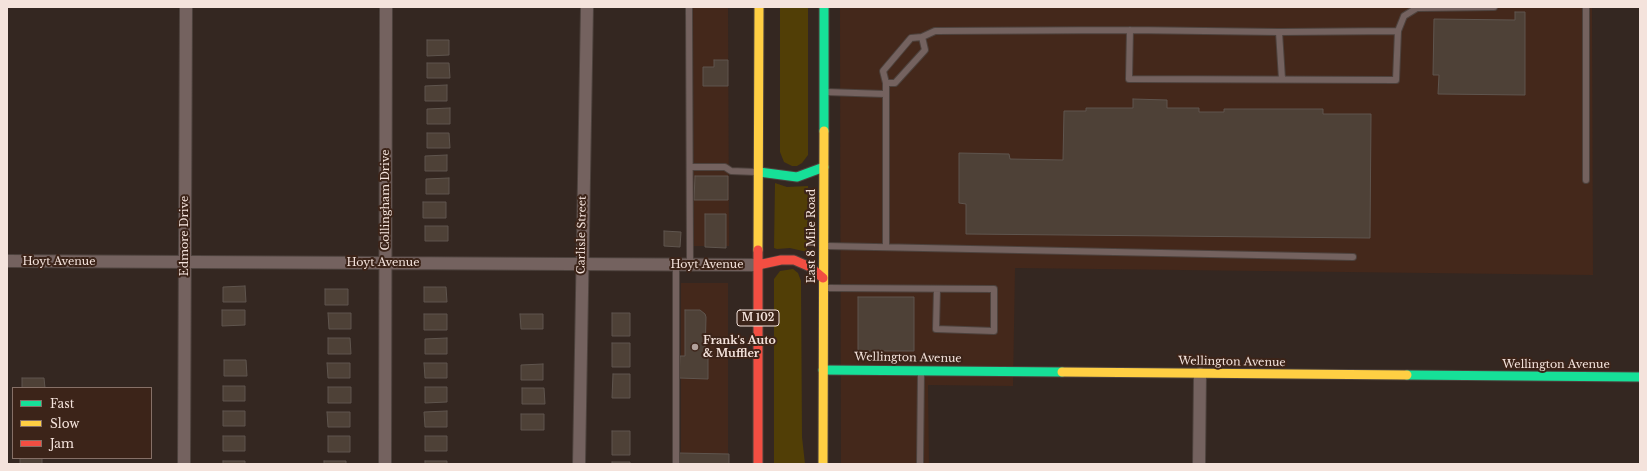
<!DOCTYPE html>
<style>
body{margin:0}
#map{position:relative;width:1647px;height:471px;overflow:hidden;background:#342721;font-family:"Libre Baskerville",serif}
canvas{display:block}
.frame{position:absolute;inset:0;border:8px solid #f4e3dc;pointer-events:none}
.legend{position:absolute;left:12px;top:387px;width:140px;height:72px;box-sizing:border-box;background:#3c2419;border:1px solid #867067;margin:0;padding:5px 7px;list-style:none;font-size:12px;color:#f4e3dc}
.legend li{display:flex;align-items:center;gap:8px;height:20px}
.legend b{width:20px;border:1px solid #867067}
</style>
<div id="map">
<canvas width="1647" height="471"></canvas>
<div class="frame"></div>
<ul class="legend">
<li><b style="height:5px;background:#16e098"></b>Fast</li>
<li><b style="height:5px;background:#ffcf43"></b>Slow</li>
<li><b style="height:5px;background:#f24e42"></b>Jam</li>
</ul>
</div>
<script>
const g = document.querySelector('canvas').getContext('2d');
g.lineJoin = 'round';
function paint(path, color) { g.fillStyle = color; g.fill(path, 'evenodd'); }
const shape = rows => new Path2D(rows.map(r => 'M' + r).join(''));
function strokePath(path, color, width, dash) { g.strokeStyle = color; g.lineWidth = width; g.lineCap = dash ? 'butt' : 'round'; g.setLineDash(dash || []); g.stroke(path); }
function write(font, color, halo, rows, align = 'center') {
  g.font = font + ' "Libre Baskerville",serif'; g.lineWidth = 4; g.setLineDash([]); g.textBaseline = 'middle'; g.strokeStyle = halo; g.fillStyle = color; for (const [text, x, y, turn = 0] of rows) {
    g.save(); g.translate(x, y); g.rotate((+turn || 0) * Math.PI / 180); g.textAlign = isNaN(turn) ? turn : align; if (halo) g.strokeText(text, 0, 0); g.fillText(text, 0, 0); g.restore();
  }
}
paint(shape([
 [693,7,728,7,729,246,694,246],
 [840,7,1592,7,1593,275,1015,268,1013,386,928,385,929,464,841,464],
 [681,283,728,283,728,464,681,464]
]), '#44281b');
paint(shape([
 [780,7,808,7,808,155,802,163,797,166,792,166,784,162,780,152],
 [775,183,787,187,808,186,807,252,790,248,777,249,774,248],
 [793,269,798,273,801,281,802,437,805,464,774,464,774,279,780,271]
]), '#513e06');
const building = shape([
 [1515,12,1525,12,1525,95,1438,94,1439,75,1433,75,1434,19,1515,20,1515,12],
 [427,40,449,40,449,55,427,56,427,40],
 [714,60,728,60,728,86,703,86,703,67,714,67,714,60],
 [427,63,449,63,450,78,427,78,427,63],
 [447,85,447,101,425,101,425,86,447,85],
 [1133,99,1167,100,1167,108,1199,108,1199,112,1224,112,1224,109,1323,109,1323,114,1371,114,1370,238,966,234,966,204,959,203,959,153,1009,154,1010,159,1063,160,1064,111,1086,111,1086,108,1133,108,1133,99],
 [450,108,450,124,427,124,427,109,450,108],
 [427,133,449,133,450,148,427,148,427,133],
 [447,155,447,171,425,171,425,156,447,155],
 [695,176,728,176,728,200,694,200,695,176],
 [449,178,449,194,426,194,426,179,449,178],
 [423,202,446,202,446,218,423,218,423,202],
 [705,214,726,214,726,248,705,247,705,214],
 [425,226,448,226,448,241,425,241,425,226],
 [664,231,681,232,680,247,664,246,664,231],
 [245,286,246,302,223,302,223,287,245,286],
 [424,287,446,287,447,302,424,302,424,287],
 [325,289,348,289,348,305,325,305,325,289],
 [858,297,914,297,914,351,858,351,858,297],
 [222,310,245,310,245,325,222,326,222,310],
 [685,310,700,310,705,314,706,317,705,356,708,357,708,379,679,378,680,356,685,356,685,310],
 [328,313,351,313,351,329,329,329,328,313],
 [612,313,630,313,630,336,612,336,612,313],
 [424,314,447,314,447,330,424,330,424,314],
 [520,314,543,314,543,329,521,329,520,314],
 [328,338,350,338,351,354,328,354,328,338],
 [447,338,447,354,425,354,425,339,447,338],
 [612,343,630,343,630,367,612,367,612,343],
 [224,360,246,360,247,376,224,376,224,360],
 [327,363,350,363,350,378,328,378,327,363],
 [424,363,447,363,447,378,425,378,424,363],
 [543,364,543,380,521,380,521,365,543,364],
 [613,374,630,374,630,398,612,398,613,374],
 [22,378,44,378,45,388,22,388,22,378],
 [223,386,245,386,245,401,223,401,223,386],
 [328,387,351,387,351,403,328,403,328,387],
 [425,387,447,387,447,402,425,403,425,387],
 [522,388,544,388,545,404,522,404,522,388],
 [223,411,245,411,245,426,223,426,223,411],
 [447,411,447,427,425,427,424,412,447,411],
 [327,412,350,412,350,427,328,427,327,412],
 [521,414,544,414,544,430,521,430,521,414],
 [612,431,630,431,630,455,612,455,612,431],
 [223,436,245,436,245,451,223,451,223,436],
 [328,436,350,436,350,452,328,452,328,436],
 [425,436,447,436,447,451,425,451,425,436],
 [679,453,729,454,729,464,679,464,679,453],
 [20,458,42,458,42,464,20,464,20,458],
 [223,461,245,461,245,464,223,464,223,461],
 [324,461,346,461,346,464,324,464,324,461],
 [425,461,447,461,447,464,425,464,425,461],
 [612,462,630,462,630,464,612,464,612,462]
]);
paint(building, '#4e4137');
strokePath(building, '#5f554e', 1);
const lane = shape([
 [689,7,690,265],
 [1130,30,1129,79,1396,80,1398,31,1404,16,1417,8,1494,7],
 [1279,32,1282,79],
 [886,83,895,83,925,50,922,37],
 [826,92,885,94],
 [690,167,725,167,731,171,756,172],
 [1586,180,1586,7],
 [827,246,1353,257],
 [886,247,886,83,883,71,911,38,922,37,935,31,1130,30,1279,32,1398,31],
 [676,265,676,464],
 [827,288,994,289,994,331,936,329,937,289],
 [920,464,921,372]
]);
const street = shape([
 [7,261,758,265],
 [184,464,186,7],
 [385,464,386,7],
 [579,464,587,7],
 [1199,464,1200,374]
]);
const fast = shape([
 [824,131,824,7],
 [759,172,797,177,824,167],
 [823,370,1062,372],
 [1407,375,1640,377]
]);
const slow = shape([
 [758,250,759,7],
 [1062,372,1407,375],
 [823,464,824,131]
]);
const jam = shape([
 [758,265,781,260,794,260,810,267,823,278],
 [758,464,758,250]
]);
strokePath(lane, '#4d423d', 8);
strokePath(street, '#4d423d', 14);
strokePath(fast, '#4d423d', 11);
strokePath(slow, '#4d423d', 11);
strokePath(jam, '#4d423d', 11);
strokePath(lane, '#74625f', 6);
strokePath(street, '#74625f', 12);
strokePath(fast, '#16e098', 9);
strokePath(slow, '#ffcf43', 9);
strokePath(jam, '#f24e42', 9);
for (const [x, y, r, color] of [
 [695,347,4,"#b1a19b"]
]) { const dot = new Path2D(); dot.arc(x, y, r, 0, 2 * Math.PI); g.fillStyle = color; g.fill(dot); strokePath(dot, '#3c2419', 1.5); }
for (const [x, y, w] of [
 [758,318,42]
]) { const box = new Path2D(); box.roundRect(x - w / 2, y - 8, w, 16, 3); g.fillStyle = '#3c2419'; g.fill(box); strokePath(box, '#f4e3dc', 1); }
write('bold 10px', '#f4e3dc', null, [
 ["M 102",758,318]
]);
write('11px', '#f4e3dc', '#3c2419', [
 ["Collingham Drive",386,200,-90],
 ["Carlisle Street",582,235,-89],
 ["Edmore Drive",185,236,-90],
 ["East 8 Mile Road",812,236,-90],
 ["Hoyt Avenue",59,262],
 ["Hoyt Avenue",383,263],
 ["Hoyt Avenue",707,265],
 ["Wellington Avenue",908,358,1],
 ["Wellington Avenue",1232,362,1],
 ["Wellington Avenue",1556,365]
]);
write('bold 11px', '#f4e3dc', '#3c2419', [
 ["Frank's Auto",703,341],
 ["& Muffler",703,354]
], 'left');
</script>
